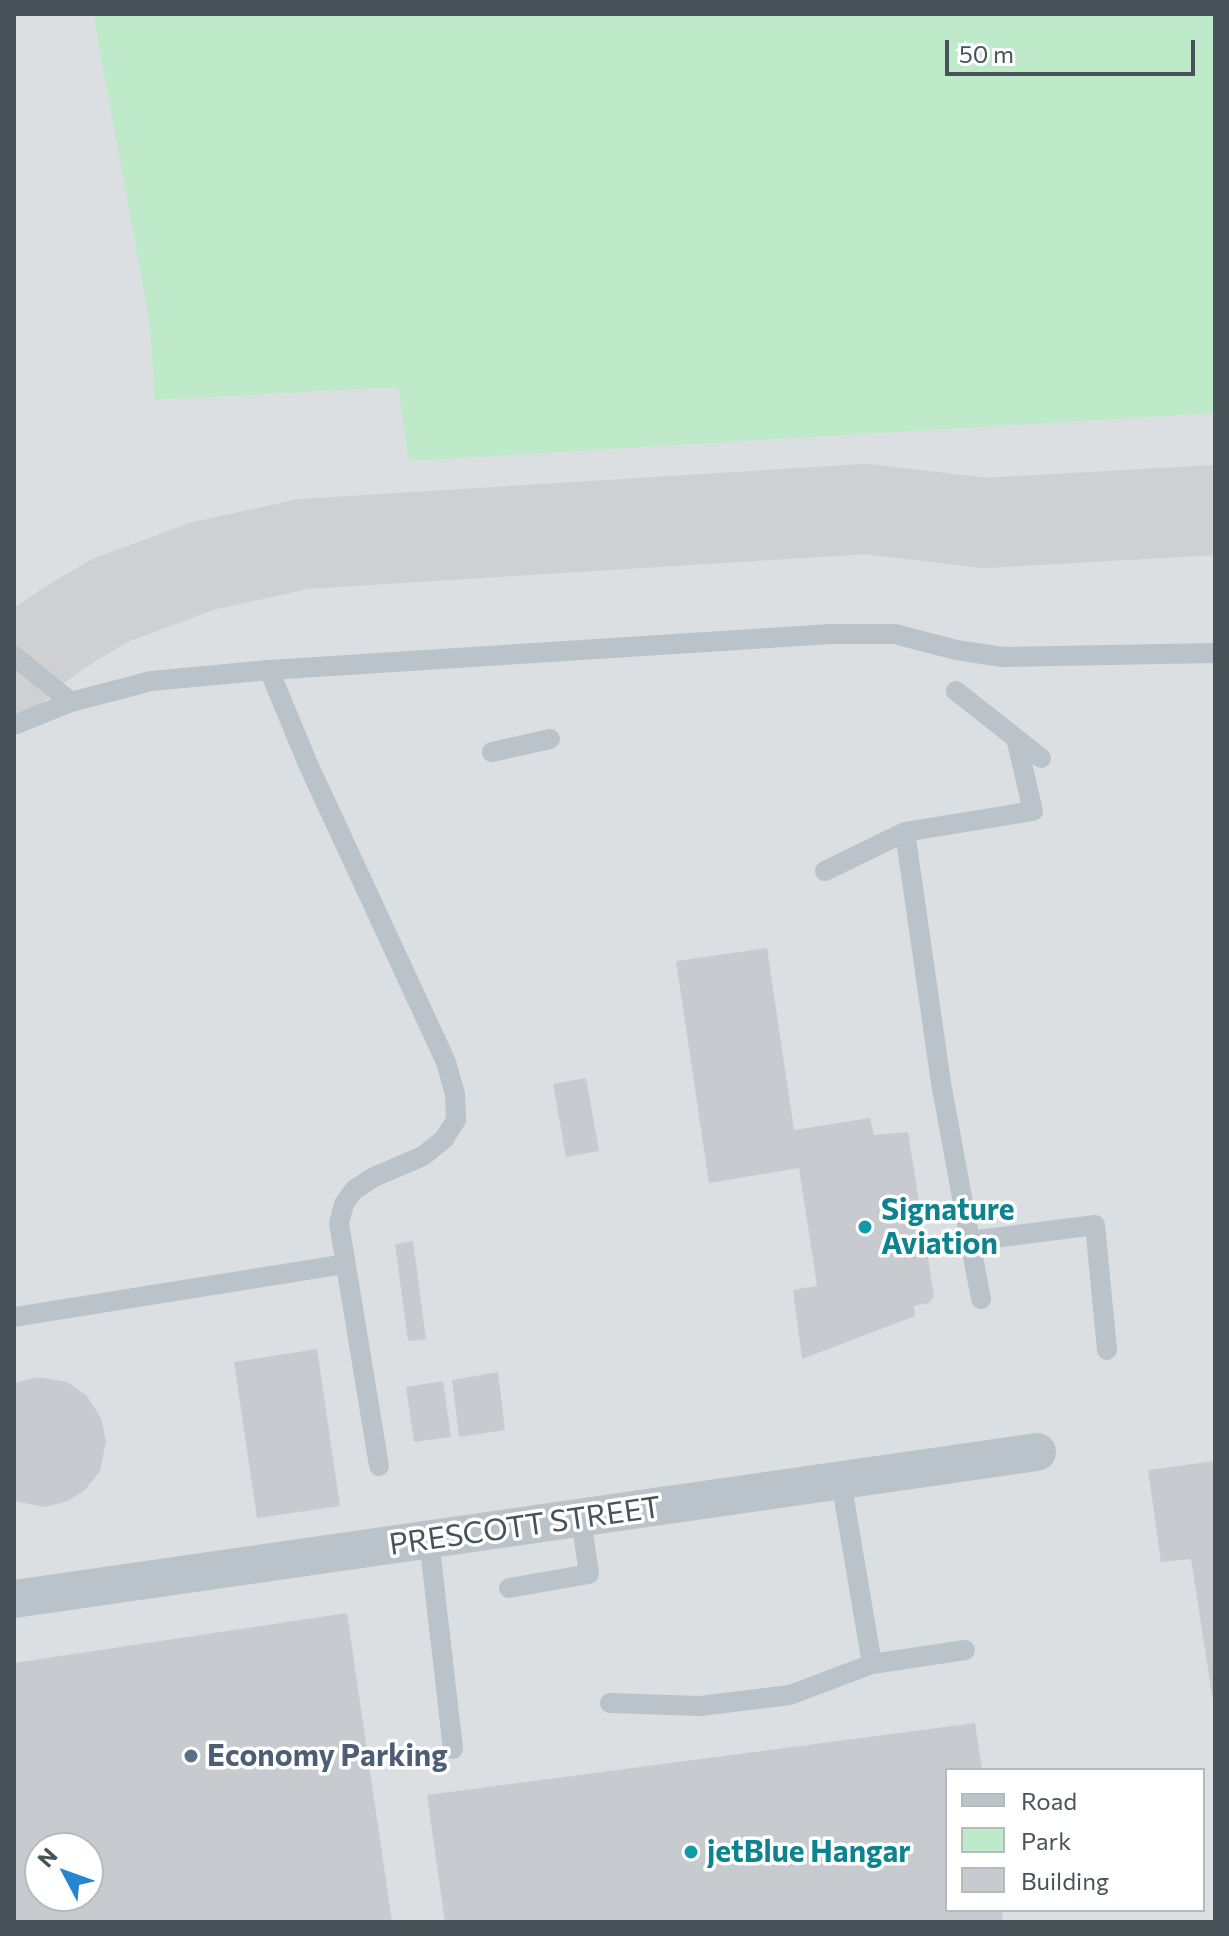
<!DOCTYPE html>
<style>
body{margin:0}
#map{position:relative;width:1229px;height:1936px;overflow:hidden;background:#efeded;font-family:Commissioner,sans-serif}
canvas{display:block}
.frame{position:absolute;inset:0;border:16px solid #475259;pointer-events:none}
.legend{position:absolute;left:945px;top:1768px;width:260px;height:144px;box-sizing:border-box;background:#fff;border:2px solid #b5babd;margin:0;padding:10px 14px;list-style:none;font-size:24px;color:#475259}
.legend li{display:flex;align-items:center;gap:16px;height:40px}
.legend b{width:40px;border:2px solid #b5babd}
.north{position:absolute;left:24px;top:1832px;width:80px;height:80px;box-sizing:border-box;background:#fff;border:2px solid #b5babd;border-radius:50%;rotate:311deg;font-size:22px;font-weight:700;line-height:32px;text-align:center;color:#475259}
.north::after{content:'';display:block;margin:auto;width:28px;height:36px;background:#2784cf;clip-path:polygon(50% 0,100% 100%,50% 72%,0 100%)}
.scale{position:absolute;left:945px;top:40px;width:250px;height:36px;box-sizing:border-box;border:4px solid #475259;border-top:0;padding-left:10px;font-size:24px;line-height:28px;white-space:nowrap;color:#475259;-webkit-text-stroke:6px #fff;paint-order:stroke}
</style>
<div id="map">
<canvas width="1229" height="1936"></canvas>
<div class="frame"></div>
<ul class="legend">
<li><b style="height:10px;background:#b9c3c9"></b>Road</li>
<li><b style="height:22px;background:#beeaca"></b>Park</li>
<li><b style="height:22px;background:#c7cbcf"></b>Building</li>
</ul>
<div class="north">N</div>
<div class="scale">50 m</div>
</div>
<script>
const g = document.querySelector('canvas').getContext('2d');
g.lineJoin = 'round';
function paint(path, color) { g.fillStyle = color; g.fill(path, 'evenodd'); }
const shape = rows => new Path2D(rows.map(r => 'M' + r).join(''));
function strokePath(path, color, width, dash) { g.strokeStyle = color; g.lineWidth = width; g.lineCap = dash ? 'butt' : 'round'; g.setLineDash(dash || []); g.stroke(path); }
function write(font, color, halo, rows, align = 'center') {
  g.font = font + ' Commissioner,sans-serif'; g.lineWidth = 7; g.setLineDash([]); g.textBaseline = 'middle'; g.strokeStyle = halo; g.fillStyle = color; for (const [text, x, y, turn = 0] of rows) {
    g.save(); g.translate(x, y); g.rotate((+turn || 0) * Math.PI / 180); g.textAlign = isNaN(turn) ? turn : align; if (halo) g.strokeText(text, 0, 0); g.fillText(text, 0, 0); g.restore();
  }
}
paint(shape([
 [14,14,1215,14,1215,1922,14,1922],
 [947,1770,1203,1770,1203,1910,947,1910],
 [40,1848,88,1848,88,1896,40,1896]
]), '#dcdfe1');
paint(shape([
 [93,14,1215,14,1215,413,409,461,398,387,155,400,149,319]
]), '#beeaca');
strokePath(shape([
 [14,668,28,653,70,624,111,600,203,566,303,544,866,509,985,523,1215,510]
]), '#cfd0d2', 90);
paint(shape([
 [767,948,794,1130,870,1118,874,1135,908,1132,934,1296,929,1303,914,1306,915,1316,802,1359,793,1290,817,1286,799,1168,709,1183,676,961],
 [586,1078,599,1151,566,1157,553,1084],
 [413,1241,426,1339,408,1341,395,1244],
 [317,1349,340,1506,257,1518,234,1362],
 [498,1372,505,1430,459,1437,452,1380],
 [37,1377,67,1382,87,1396,101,1418,106,1441,100,1471,85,1490,68,1501,45,1507,14,1501,14,1383],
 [443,1381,451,1437,414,1442,406,1387],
 [1215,1461,1215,1700,1213,1701,1191,1559,1161,1562,1148,1470],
 [347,1613,392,1922,14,1922,14,1663],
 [40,1848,88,1848,88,1896,40,1896],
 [975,1723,982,1770,947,1770,947,1910,1002,1910,1003,1922,445,1922,427,1795]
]), '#c7cbcf');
strokePath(shape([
 [14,656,71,702],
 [269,670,308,764,446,1062,455,1094,456,1120,444,1139,423,1156,374,1177,354,1190,344,1204,339,1223,379,1466],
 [956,691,1041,758],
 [14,725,71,702,151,681,269,670,831,634,895,634,956,650,1003,657,1215,653],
 [1016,738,1033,811,905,832,941,1083,970,1241,1095,1225,1107,1350],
 [492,752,550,739],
 [825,871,905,832],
 [970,1241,981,1299],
 [14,1317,345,1264],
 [841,1481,872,1664],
 [429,1540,453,1749],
 [509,1588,589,1574,581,1518],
 [610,1703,700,1706,790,1695,872,1664,965,1650]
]), '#b9c3c9', 20);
strokePath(shape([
 [14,1599,1037,1452]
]), '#b9c3c9', 38);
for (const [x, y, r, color] of [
 [865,1227,8,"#0f9aa8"],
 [191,1756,8,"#5c6f8a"],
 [691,1852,8,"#0f9aa8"]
]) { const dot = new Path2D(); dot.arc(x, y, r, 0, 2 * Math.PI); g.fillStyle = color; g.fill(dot); strokePath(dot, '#fff', 3); }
write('bold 30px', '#0d838f', '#fff', [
 ["Signature",881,1210],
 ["Aviation",881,1244],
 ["jetBlue Hangar",707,1852]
], 'left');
write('30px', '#475259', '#fff', [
 ["PRESCOTT STREET",525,1526,-8]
]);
write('bold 30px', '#4e5e75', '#fff', [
 ["Economy Parking",207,1756]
], 'left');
</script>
